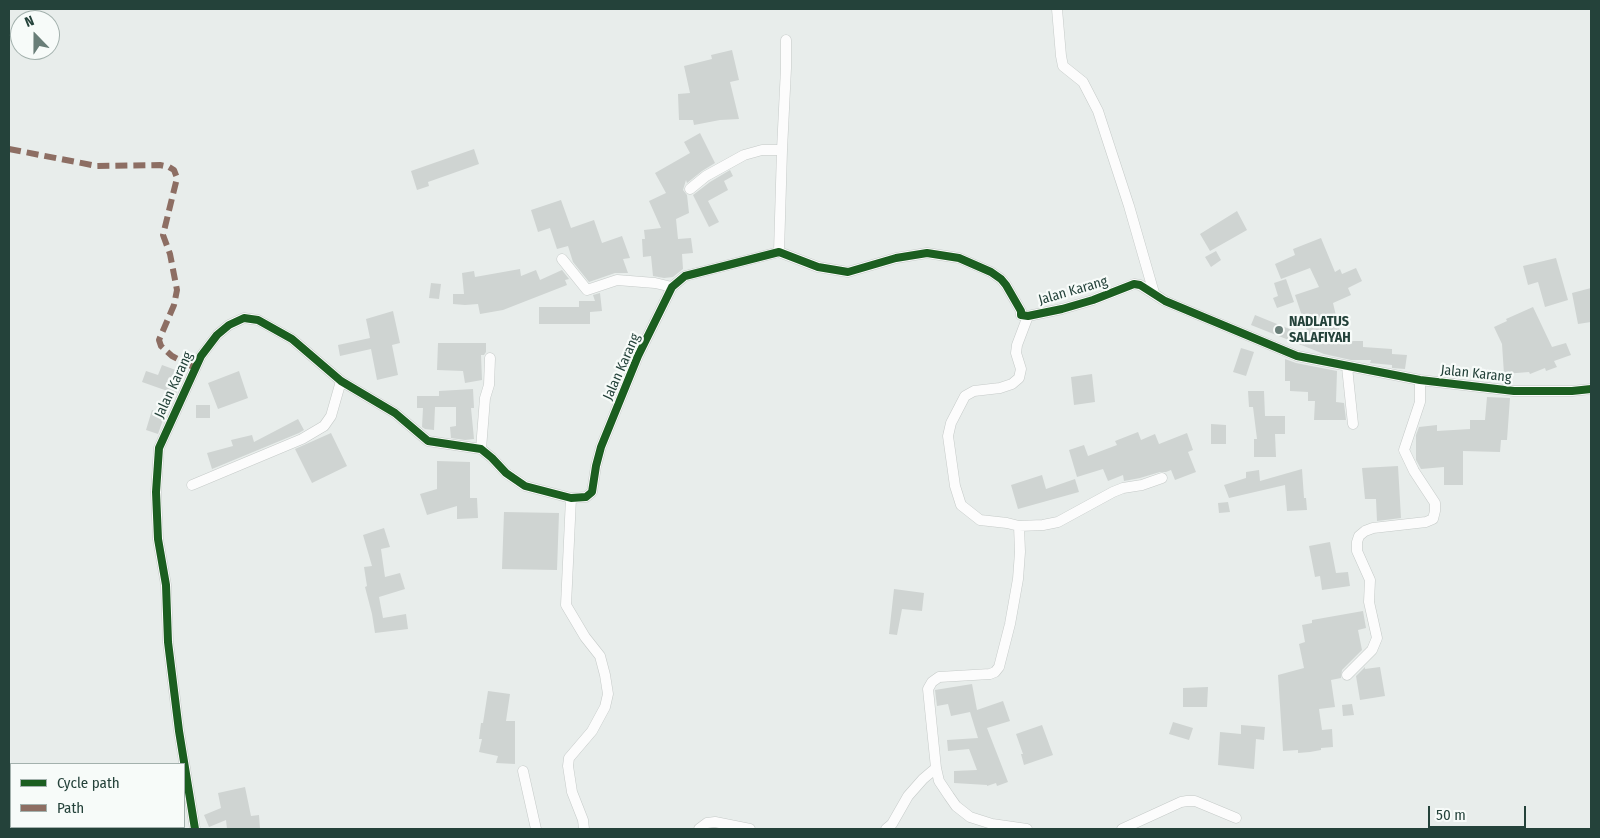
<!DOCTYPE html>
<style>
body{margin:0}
#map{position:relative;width:1600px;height:838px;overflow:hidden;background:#e8edeb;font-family:"Fira Sans Condensed",sans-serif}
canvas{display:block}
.frame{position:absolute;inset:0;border:10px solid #24423a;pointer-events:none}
.legend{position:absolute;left:10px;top:763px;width:175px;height:65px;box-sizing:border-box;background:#f7fbf9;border:1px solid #a3b1ad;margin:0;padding:6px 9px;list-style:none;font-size:15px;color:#24423a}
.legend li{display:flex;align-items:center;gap:10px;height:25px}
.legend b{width:25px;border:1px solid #a3b1ad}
.north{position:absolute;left:10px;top:10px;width:50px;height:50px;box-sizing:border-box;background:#f7fbf9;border:1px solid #a3b1ad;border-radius:50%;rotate:338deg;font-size:14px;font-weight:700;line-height:20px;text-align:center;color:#24423a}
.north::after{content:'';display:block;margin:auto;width:18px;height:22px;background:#697e78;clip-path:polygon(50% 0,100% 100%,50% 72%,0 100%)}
.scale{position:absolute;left:1428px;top:806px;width:98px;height:22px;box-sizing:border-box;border:2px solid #24423a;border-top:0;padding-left:6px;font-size:15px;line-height:18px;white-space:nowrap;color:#24423a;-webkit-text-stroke:4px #f7fbf9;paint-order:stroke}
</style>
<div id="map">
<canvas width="1600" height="838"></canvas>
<div class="frame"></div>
<ul class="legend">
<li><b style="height:6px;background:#1b5e20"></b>Cycle path</li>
<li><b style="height:6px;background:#8d6e63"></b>Path</li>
</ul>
<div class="north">N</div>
<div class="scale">50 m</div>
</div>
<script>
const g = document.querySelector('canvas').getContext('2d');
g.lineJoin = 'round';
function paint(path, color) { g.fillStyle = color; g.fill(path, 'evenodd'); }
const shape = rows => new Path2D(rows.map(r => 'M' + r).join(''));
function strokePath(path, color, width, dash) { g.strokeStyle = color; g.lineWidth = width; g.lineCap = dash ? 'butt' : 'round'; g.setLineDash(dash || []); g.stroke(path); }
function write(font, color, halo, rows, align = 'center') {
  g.font = font + ' "Fira Sans Condensed",sans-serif'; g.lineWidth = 4.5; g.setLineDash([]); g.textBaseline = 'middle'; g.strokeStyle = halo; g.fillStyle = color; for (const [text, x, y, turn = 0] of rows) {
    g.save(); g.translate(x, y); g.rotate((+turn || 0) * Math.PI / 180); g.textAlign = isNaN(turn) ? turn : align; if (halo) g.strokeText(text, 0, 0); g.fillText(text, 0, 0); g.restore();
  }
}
paint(shape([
 [732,50,739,80,730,82,739,119,720,120,694,125,693,120,679,120,678,94,690,93,684,66,712,59,711,55],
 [700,133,715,163,702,171,687,183,686,180,683,190,687,195,689,213,676,219,678,239,691,238,693,253,682,254,683,269,673,277,664,278,653,276,651,256,643,257,642,239,645,239,644,230,661,228,649,201,666,193,655,173,690,153,684,142],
 [474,149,479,164,428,182,429,186,417,190,411,171],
 [730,170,733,176,724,181,728,190,708,201,719,222,709,227,693,195,710,182],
 [561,200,571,228,594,220,602,243,622,236,630,258,623,259,628,273,615,273,589,282,573,262,568,246,557,249,550,228,538,232,531,210],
 [1237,211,1247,230,1210,251,1200,234],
 [1321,238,1335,272,1340,269,1342,274,1356,268,1362,281,1348,288,1351,295,1333,303,1342,341,1363,341,1363,347,1392,349,1392,354,1407,355,1405,369,1392,368,1392,365,1370,363,1371,360,1351,360,1324,354,1251,325,1255,315,1309,337,1295,295,1319,287,1310,268,1281,279,1275,264,1295,255,1293,249],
 [1216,251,1221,260,1211,267,1205,257],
 [1556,258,1568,300,1545,307,1538,282,1528,285,1523,266],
 [520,269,521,276,536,270,540,280,562,270,569,279,565,280,567,285,503,310,480,314,478,304,465,305,453,304,453,294,464,294,462,273,474,271,475,277],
 [1286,279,1294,302,1277,308,1273,298,1278,296,1274,283],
 [431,283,441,284,439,299,429,298],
 [1591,288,1591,322,1578,324,1572,293],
 [600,293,602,311,590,312,590,324,539,324,539,307,579,307,579,301,595,301,593,295],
 [1533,307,1552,347,1566,343,1571,355,1554,361,1557,367,1546,371,1545,368,1530,374,1529,372,1504,374,1502,344,1494,327,1507,321,1506,319],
 [393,311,400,343,392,345,398,375,377,380,371,349,340,356,338,345,370,338,366,319],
 [438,343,486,343,486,352,484,355,481,355,482,380,465,383,463,371,437,370],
 [1241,348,1254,352,1246,376,1233,372],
 [1285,359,1296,363,1337,371,1336,402,1344,403,1346,420,1314,420,1315,401,1308,401,1308,392,1290,391,1290,381,1285,381],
 [162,365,184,373,176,394,142,382,146,371,158,375],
 [239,371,248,398,218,409,208,383],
 [1092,374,1095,402,1074,405,1071,377],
 [473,389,474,408,471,408,474,439,465,440,451,438,450,427,456,426,456,407,435,407,434,430,425,429,422,427,423,408,417,408,417,396,439,396,439,391],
 [1248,391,1264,391,1265,416,1285,416,1285,434,1275,434,1276,457,1254,457,1254,439,1257,439,1253,407,1249,407],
 [1487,397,1510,398,1507,440,1501,440,1500,452,1463,451,1463,485,1444,485,1444,467,1421,469,1416,460,1416,435,1419,427,1437,425,1437,431,1470,429,1470,420,1485,420],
 [196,405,210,405,210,418,196,418],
 [152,410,165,414,158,434,146,430],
 [298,419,304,430,299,433,212,469,207,453,233,446,231,440,252,435,254,442],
 [1211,424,1226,425,1226,444,1211,444],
 [1138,432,1141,440,1155,434,1159,444,1187,433,1193,450,1188,452,1196,472,1175,480,1171,470,1166,472,1160,472,1140,478,1124,481,1123,475,1108,481,1103,469,1077,477,1069,450,1084,445,1088,456,1117,445,1115,441],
 [331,433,347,466,312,483,295,449],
 [437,461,470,462,470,498,477,498,478,518,457,519,457,506,427,515,420,494,437,489],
 [1398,466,1401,518,1377,521,1376,499,1365,499,1362,468],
 [1302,469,1304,498,1306,498,1307,510,1287,511,1285,485,1229,498,1224,485,1246,478,1246,472,1259,470,1260,481],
 [1042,475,1046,489,1075,479,1079,492,1018,509,1011,485],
 [1228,502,1230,512,1219,513,1218,503],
 [504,512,559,513,557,570,502,569],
 [384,528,390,547,381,549,385,577,400,573,405,589,379,597,383,618,406,614,408,629,375,633,372,614,365,587,367,586,364,567,372,566,363,535],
 [1330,542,1336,573,1348,572,1350,586,1322,590,1320,576,1315,577,1309,546],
 [894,589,924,593,922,611,902,609,897,635,889,634],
 [1363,611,1366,628,1358,630,1362,650,1342,670,1341,678,1331,680,1335,707,1319,709,1322,730,1332,729,1333,747,1321,748,1321,750,1310,752,1298,753,1298,750,1283,751,1278,675,1304,668,1299,644,1305,642,1302,625,1312,623,1312,620],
 [1365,667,1365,669,1380,667,1385,696,1360,700,1356,676],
 [972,684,977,710,1003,701,1010,721,987,728,1008,782,997,786,996,783,987,786,987,785,954,783,954,771,977,770,969,749,948,751,947,740,978,738,970,712,951,716,948,704,937,706,935,690],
 [1208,687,1207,707,1183,707,1183,688],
 [488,691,510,694,506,721,515,721,515,764,496,763,498,756,479,752,482,739,479,739,481,723,483,723],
 [1352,704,1354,715,1343,716,1342,705],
 [1173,722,1193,728,1189,740,1169,734],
 [1042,725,1053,755,1024,765,1021,754,1023,754,1016,734],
 [1241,725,1265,727,1264,740,1256,739,1254,769,1218,765,1220,732,1241,734],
 [245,787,251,816,259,815,260,829,227,829,226,820,209,827,204,815,221,808,218,793]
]), '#cfd4d2');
const street = shape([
 [1057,9,1061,56,1063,66,1083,82,1098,111,1129,206,1154,293],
 [690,189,706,176,744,155,762,150,782,150],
 [779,252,782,150,786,68,786,40],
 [562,259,587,290,617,280,655,283,672,287],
 [1347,367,1353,424],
 [481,449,485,398,489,385,490,358],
 [192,485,302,439,324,426,331,416,341,381],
 [571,498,566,605,585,637,600,656,605,675,608,694,605,707,592,731,569,758,568,766,572,792,583,820,584,829],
 [1019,526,1043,525,1058,522,1113,492,1123,488,1142,485,1162,478],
 [1347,675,1372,650,1377,638,1369,602,1370,580,1357,551,1357,542,1359,536,1365,531,1373,528,1426,522,1433,519,1435,511,1435,503,1414,471,1404,450,1420,402,1420,380],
 [523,771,536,829],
 [195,829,179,731,168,642,166,585,158,539,156,492,159,448,201,356,217,335,229,325,244,318,258,320,292,339,341,381,395,413,428,441,481,449,492,458,506,473,525,486,571,498,586,497,592,492,596,466,601,447,638,356,672,287,685,276,779,252,818,267,848,272,896,258,927,253,959,258,991,272,1001,279,1006,285,1021,311,1021,315,1028,316,1062,309,1093,300,1134,284,1140,285,1165,301,1297,356,1420,380,1514,391,1572,391,1591,389],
 [699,829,707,823,715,822,750,829],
 [886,829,892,824,908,796,923,779,936,768],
 [1027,829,992,824,970,817,956,806,949,796,939,781,936,768,928,689,932,682,939,677,990,674,995,672,999,667,1010,624,1018,579,1020,552,1019,526,1007,523,980,520,961,505,955,486,948,436,951,423,965,396,974,391,1000,388,1012,384,1019,378,1021,369,1016,353,1017,345,1028,316],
 [1122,829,1181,802,1187,801,1195,801,1236,818]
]);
strokePath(street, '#c5cac8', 11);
strokePath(street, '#fcfcfc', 10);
strokePath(shape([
 [9,149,97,166,160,165,169,167,174,170,177,178,163,235,170,254,177,290,174,305,159,340,161,346,172,356,195,368]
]), '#8d6e63', 6, [12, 6]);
strokePath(shape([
 [195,829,179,731,168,642,166,585,158,539,156,492,159,448,201,356,217,335,229,325,244,318,258,320,292,339,341,381,395,413,428,441,481,449,492,458,506,473,525,486,571,498,586,497,592,492,596,466,601,447,638,356,672,287,685,276,779,252,818,267,848,272,896,258,927,253,959,258,991,272,1001,279,1006,285,1021,311,1021,315,1028,316,1062,309,1093,300,1134,284,1140,285,1165,301,1297,356,1420,380,1514,391,1572,391,1591,389]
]), '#1b5e20', 8);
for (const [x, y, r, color] of [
 [1279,330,5,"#697e78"]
]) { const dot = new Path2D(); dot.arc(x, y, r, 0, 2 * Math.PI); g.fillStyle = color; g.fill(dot); strokePath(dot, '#f7fbf9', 2); }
write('14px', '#24423a', '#f7fbf9', [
 ["Jalan Karang",1073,291,-16],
 ["Jalan Karang",622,367,-66],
 ["Jalan Karang",1476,374,6],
 ["Jalan Karang",174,385,-65]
]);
write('bold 14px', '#24423a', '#f7fbf9', [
 ["NADLATUS",1289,322],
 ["SALAFIYAH",1289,338]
], 'left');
</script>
